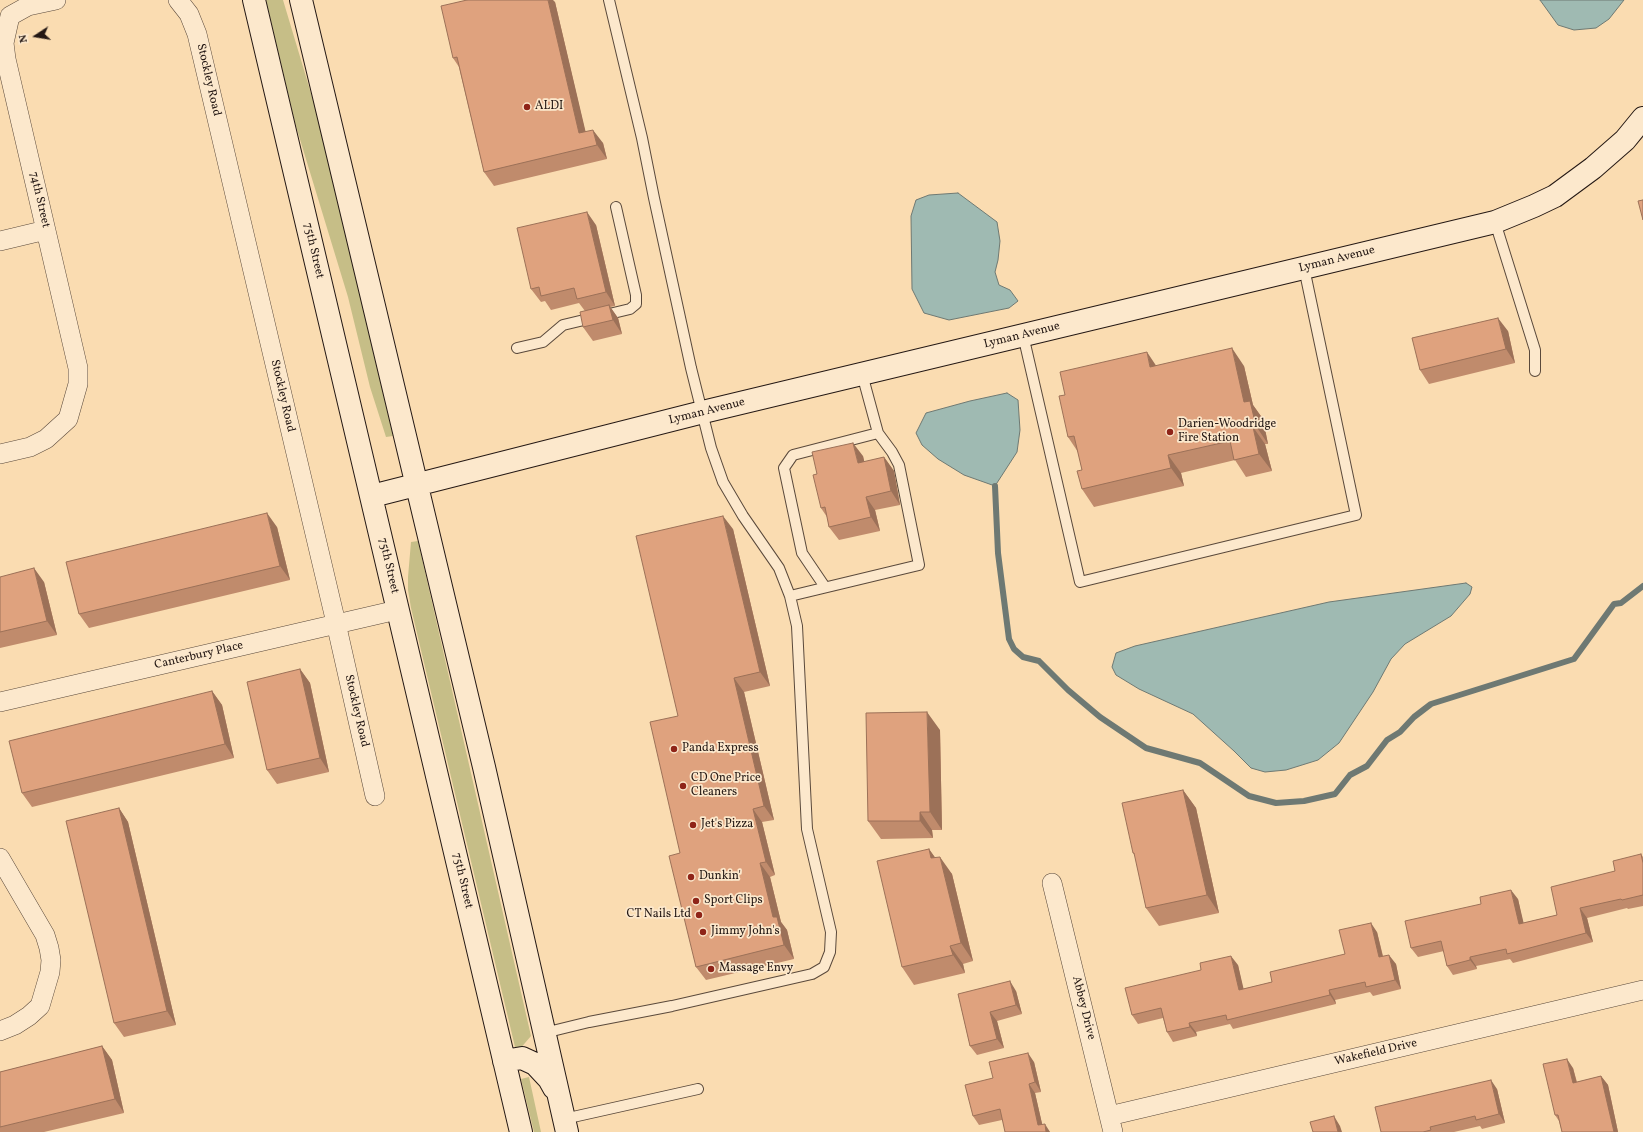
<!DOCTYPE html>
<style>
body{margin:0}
#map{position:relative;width:1643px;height:1132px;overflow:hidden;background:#fadcb1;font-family:Vollkorn,serif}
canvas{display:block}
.north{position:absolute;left:16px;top:16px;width:40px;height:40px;-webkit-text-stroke:3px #fce8cc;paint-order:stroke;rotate:258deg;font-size:11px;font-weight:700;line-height:16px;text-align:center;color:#241814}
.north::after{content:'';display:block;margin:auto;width:14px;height:18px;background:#241814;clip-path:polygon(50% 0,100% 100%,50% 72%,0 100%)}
</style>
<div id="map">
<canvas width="1643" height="1132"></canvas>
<div class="north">N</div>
</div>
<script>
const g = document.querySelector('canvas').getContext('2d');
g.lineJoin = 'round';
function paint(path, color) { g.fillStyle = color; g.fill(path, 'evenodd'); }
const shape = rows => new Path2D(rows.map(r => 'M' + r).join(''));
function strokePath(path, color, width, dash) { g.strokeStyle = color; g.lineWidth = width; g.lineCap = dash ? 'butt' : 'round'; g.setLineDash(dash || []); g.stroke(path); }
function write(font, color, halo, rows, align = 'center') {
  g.font = font + ' Vollkorn,serif'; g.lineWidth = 3.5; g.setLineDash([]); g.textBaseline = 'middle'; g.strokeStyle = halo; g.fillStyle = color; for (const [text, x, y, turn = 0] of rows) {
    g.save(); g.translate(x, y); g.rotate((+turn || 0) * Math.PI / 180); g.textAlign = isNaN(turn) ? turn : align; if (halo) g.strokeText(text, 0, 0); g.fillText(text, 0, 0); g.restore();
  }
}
paint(shape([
 [266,0,283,0,316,110,393,436,386,437,370,387,348,297,295,123],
 [418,541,531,1036,519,1050,516,1050,515,1047,411,608,408,590,408,577,411,542],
 [529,1077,541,1132,534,1132,521,1079]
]), '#c6be87');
const water = shape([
 [1540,0,1624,0,1609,19,1596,28,1574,30,1558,25,1540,0],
 [958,193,997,222,1000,241,998,260,995,272,999,285,1010,290,1018,301,1009,308,949,320,924,313,912,289,911,216,916,200,929,195,958,193],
 [1007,393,1018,400,1020,430,1017,452,995,486,964,475,938,459,922,445,916,433,926,413,970,401,1007,393],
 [1466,583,1472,587,1470,594,1451,616,1405,644,1391,659,1373,692,1339,743,1318,760,1286,770,1265,772,1251,768,1234,751,1193,714,1139,689,1116,675,1112,667,1116,653,1135,646,1329,602,1466,583]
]);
paint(water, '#9fbab2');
strokePath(water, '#6e7973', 1);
strokePath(shape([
 [995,486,998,553,1009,639,1014,649,1023,657,1039,661,1068,690,1100,717,1146,748,1200,763,1249,796,1276,803,1304,801,1335,794,1350,775,1367,766,1387,740,1400,732,1414,717,1431,704,1574,659,1614,604,1621,603,1643,586]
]), '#6e7973', 6);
const lane = shape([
 [1495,222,1535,350,1535,371],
 [1023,335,1080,582,1356,515,1304,268],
 [517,348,543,342,563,325,630,309,636,304,636,295,616,207],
 [825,587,802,553,784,468,793,455,878,433],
 [790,596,919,565,899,465,892,452,878,433,862,374],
 [544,1033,589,1022,672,1006,812,974,824,967,830,952,831,932,807,829,797,626,790,596,779,568,743,516,723,482,711,448,691,368,654,198,642,138,609,0],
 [564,1119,698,1089]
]);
const street = shape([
 [178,0,189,14,197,34,336,623,375,796],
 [10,16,28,6,56,0],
 [0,241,46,230],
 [0,454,30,447,46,439,68,419,78,384,78,368,6,59,4,43,10,16],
 [0,702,397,610],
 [0,858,45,935,49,948,51,960,50,972,40,1006,29,1016,15,1025,0,1031],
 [1052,883,1113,1132],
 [1109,1116,1643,990]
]);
const secondary = shape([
 [254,0,521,1132],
 [301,0,484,767,567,1132],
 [372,496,703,412,1495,222,1534,206,1555,196,1593,168,1625,140,1643,118],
 [504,1061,522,1058,535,1064,549,1079,554,1088]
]);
strokePath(lane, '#5a493b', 12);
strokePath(street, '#5a493b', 20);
strokePath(secondary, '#241814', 24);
strokePath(lane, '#fce8cc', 10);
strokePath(street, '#fce8cc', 19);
strokePath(secondary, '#fce8cc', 22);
paint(shape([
 [555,2,585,131,603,143,607,159,494,186,484,172,459,67,453,58],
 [596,225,615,306,610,307,618,318,622,334,593,341,583,327,585,311,579,303,551,310,545,301,541,302,531,289],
 [1508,331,1515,363,1429,384,1420,370],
 [1156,366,1244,366,1253,405,1263,419,1268,444,1265,444,1272,471,1246,477,1235,460,1181,473,1184,486,1094,507,1082,489,1082,470,1078,452,1068,437,1065,395],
 [863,456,864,462,884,457,894,471,900,505,875,510,880,531,839,540,829,527,827,517,821,508],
 [277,527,290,580,89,628,79,614],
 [733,529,770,686,744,692,774,820,762,822,775,875,770,877,781,922,787,930,794,959,706,980,696,967,680,853,678,716],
 [0,577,44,582,57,635,0,648],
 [300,669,310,683,329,772,277,784,267,770],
 [212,691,222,705,234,758,32,807,22,793],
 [940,730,942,830,932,830,933,838,881,839,868,821],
 [1183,790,1196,808,1219,913,1159,926,1146,908,1135,856,1133,853],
 [119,808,128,822,176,1025,124,1037,114,1023],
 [929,849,935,858,952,874,973,961,963,964,965,973,914,985,902,967],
 [1641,854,1643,857,1643,906,1628,909,1627,908,1587,918,1593,942,1513,963,1510,959,1476,966,1477,969,1453,975,1447,966,1444,951,1418,957,1411,948,1518,899,1523,923,1557,915,1615,871],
 [1377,932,1383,956,1396,964,1401,989,1373,996,1370,992,1335,1000,1336,1004,1233,1029,1230,1024,1196,1032,1197,1036,1173,1042,1167,1032,1163,1018,1138,1024,1132,1015,1238,965,1243,989,1272,982,1345,954],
 [1016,991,1022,1014,997,1021,1004,1048,977,1055,970,1046,958,994],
 [102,1046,112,1060,124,1113,44,1132,0,1132,0,1072],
 [1034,1062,1041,1092,1035,1093,1042,1124,1050,1132,1002,1120,979,1125,973,1116,993,1078],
 [1573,1068,1577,1082,1601,1076,1608,1085,1618,1132,1562,1132,1559,1121,1555,1115],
 [1497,1089,1505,1123,1482,1129,1480,1126,1454,1132,1381,1132]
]), '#c08b6c');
paint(shape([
 [548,0,553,0,555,2,589,146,579,133],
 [593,130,603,143,607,159,597,145],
 [587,212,596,225,615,306,606,292],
 [609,305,618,318,622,334,613,320],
 [1498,318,1508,331,1515,363,1506,349],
 [1232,348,1244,366,1253,405,1263,419,1268,444,1256,426,1244,402],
 [1147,352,1159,370,1150,367],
 [1253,427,1265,444,1272,471,1259,454],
 [853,443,863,456,868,477,858,463],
 [1168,455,1181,473,1184,486,1171,468],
 [884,457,894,471,900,505,891,491],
 [866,497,875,510,880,531,871,517],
 [267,513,277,527,290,580,280,566],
 [723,516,733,529,770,686,760,672],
 [34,568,44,582,57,635,47,621],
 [300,669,310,683,329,772,320,758],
 [734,678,744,692,774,820,764,806],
 [212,691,222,705,234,758,225,744],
 [927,712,940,730,942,830,930,812],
 [1183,790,1196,808,1219,913,1207,895],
 [119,808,128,822,176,1025,167,1011],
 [753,809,762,822,775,875,766,862],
 [920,812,932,830,933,838,920,821],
 [929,849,942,867,931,858],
 [940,857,952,874,973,961,961,943],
 [760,863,770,877,781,922,787,930,794,959,784,945,773,917],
 [1511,890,1518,899,1526,933,1519,924],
 [1580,908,1587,918,1593,942,1586,933],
 [1371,923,1377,932,1385,966,1379,957],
 [950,946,963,964,965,973,953,955],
 [1389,955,1396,964,1401,989,1395,980],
 [1231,956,1238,965,1246,999,1239,990],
 [1470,957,1476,966,1477,969,1470,960],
 [1010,981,1016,991,1022,1014,1016,1005],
 [1329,990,1335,1000,1336,1004,1330,995],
 [990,1012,997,1021,1004,1048,997,1039],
 [1189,1023,1196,1032,1197,1036,1190,1027],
 [102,1046,112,1060,124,1113,115,1099],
 [1028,1053,1034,1062,1041,1092,1035,1082],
 [1567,1059,1573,1068,1579,1092,1573,1083],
 [1601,1076,1608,1085,1618,1132,1614,1132],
 [1491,1080,1497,1089,1505,1123,1499,1114],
 [1029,1084,1035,1093,1044,1132,1038,1125],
 [1334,1116,1340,1126,1342,1132,1338,1132],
 [1045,1124,1050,1132,1046,1132]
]), '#9c7158');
const building = shape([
 [467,0,548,0,579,133,593,130,597,145,484,172,457,57,453,58,441,6,467,0],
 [1643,200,1643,220,1638,201,1643,200],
 [587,212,606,292,577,299,574,288,541,296,539,287,531,289,517,228,587,212],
 [609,305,613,320,583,327,580,312,609,305],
 [1498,318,1506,349,1420,370,1412,338,1498,318],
 [1232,348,1244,402,1250,401,1256,426,1253,427,1259,454,1234,460,1230,441,1168,455,1171,468,1082,489,1077,471,1082,470,1074,436,1068,437,1059,396,1065,395,1060,372,1147,352,1150,367,1232,348],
 [853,443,858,463,884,457,891,491,866,497,871,517,829,527,825,507,821,508,813,475,817,474,812,452,853,443],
 [267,513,280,566,79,614,66,562,267,513],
 [723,516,760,672,734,678,764,806,753,809,766,862,760,863,773,917,777,917,784,945,696,967,669,856,680,853,650,722,678,716,636,536,723,516],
 [34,568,47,621,0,632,0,577,34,568],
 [300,669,320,758,267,770,247,682,300,669],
 [212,691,225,744,22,793,9,741,212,691],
 [927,712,930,812,920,812,920,821,868,821,866,713,927,712],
 [1183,790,1207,895,1146,908,1134,853,1133,853,1122,803,1183,790],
 [119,808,167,1011,114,1023,66,821,119,808],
 [929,849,931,858,940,857,961,943,950,946,953,955,902,967,877,861,929,849],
 [1641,854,1643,863,1643,895,1622,900,1621,899,1580,908,1586,933,1507,954,1506,949,1470,957,1470,960,1447,966,1441,941,1411,948,1405,921,1481,904,1480,897,1511,890,1519,924,1557,915,1551,887,1615,871,1613,861,1641,854],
 [1371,923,1379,957,1389,955,1395,980,1366,987,1365,982,1329,990,1330,995,1227,1020,1226,1015,1189,1023,1190,1027,1167,1032,1161,1008,1132,1015,1125,988,1201,970,1200,963,1231,956,1239,990,1272,982,1270,972,1345,954,1339,930,1371,923],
 [1010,981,1016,1005,990,1012,997,1039,970,1046,958,994,1010,981],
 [102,1046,115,1099,0,1127,0,1072,102,1046],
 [1028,1053,1035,1082,1029,1084,1038,1125,1045,1124,1046,1132,1005,1132,1000,1109,973,1116,965,1085,993,1078,989,1062,1028,1053],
 [1567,1059,1573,1083,1601,1076,1614,1132,1562,1132,1558,1115,1555,1115,1543,1064,1567,1059],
 [1491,1080,1499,1114,1476,1120,1475,1116,1430,1127,1431,1130,1423,1132,1381,1132,1375,1107,1491,1080],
 [1334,1116,1338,1132,1313,1132,1310,1122,1334,1116]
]);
paint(building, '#dfa27e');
strokePath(building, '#9c7158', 1);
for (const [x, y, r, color] of [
 [527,107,4,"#8f2418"],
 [1170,432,4,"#8f2418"],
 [674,749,4,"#8f2418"],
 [683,786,4,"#8f2418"],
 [693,825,4,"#8f2418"],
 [691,877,4,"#8f2418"],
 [696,901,4,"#8f2418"],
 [699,915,4,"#8f2418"],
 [703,932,4,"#8f2418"],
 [711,969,4,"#8f2418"]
]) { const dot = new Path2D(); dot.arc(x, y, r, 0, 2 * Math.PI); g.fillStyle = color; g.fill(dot); strokePath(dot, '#fce8cc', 1.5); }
write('12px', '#241814', '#fce8cc', [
 ["Stockley Road",208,80,77],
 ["74th Street",39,200,77],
 ["75th Street",313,251,77],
 ["Lyman Avenue",1337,260,-14],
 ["Lyman Avenue",1022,336,-14],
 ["Stockley Road",282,396,77],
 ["Lyman Avenue",707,412,-14],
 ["75th Street",388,566,77],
 ["Canterbury Place",199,656,-13],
 ["Stockley Road",356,711,77],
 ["75th Street",462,881,77],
 ["Abbey Drive",1083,1008,76],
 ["Wakefield Drive",1376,1053,-13]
]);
write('12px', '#241814', '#fce8cc', [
 ["ALDI",535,107],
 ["Darien-Woodridge",1178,425],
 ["Fire Station",1178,439],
 ["Panda Express",682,749],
 ["CD One Price",691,779],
 ["Cleaners",691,793],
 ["Jet's Pizza",701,825],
 ["Dunkin'",699,877],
 ["Sport Clips",704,901],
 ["CT Nails Ltd",691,915,"right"],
 ["Jimmy John's",711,932],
 ["Massage Envy",719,969]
], 'left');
</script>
